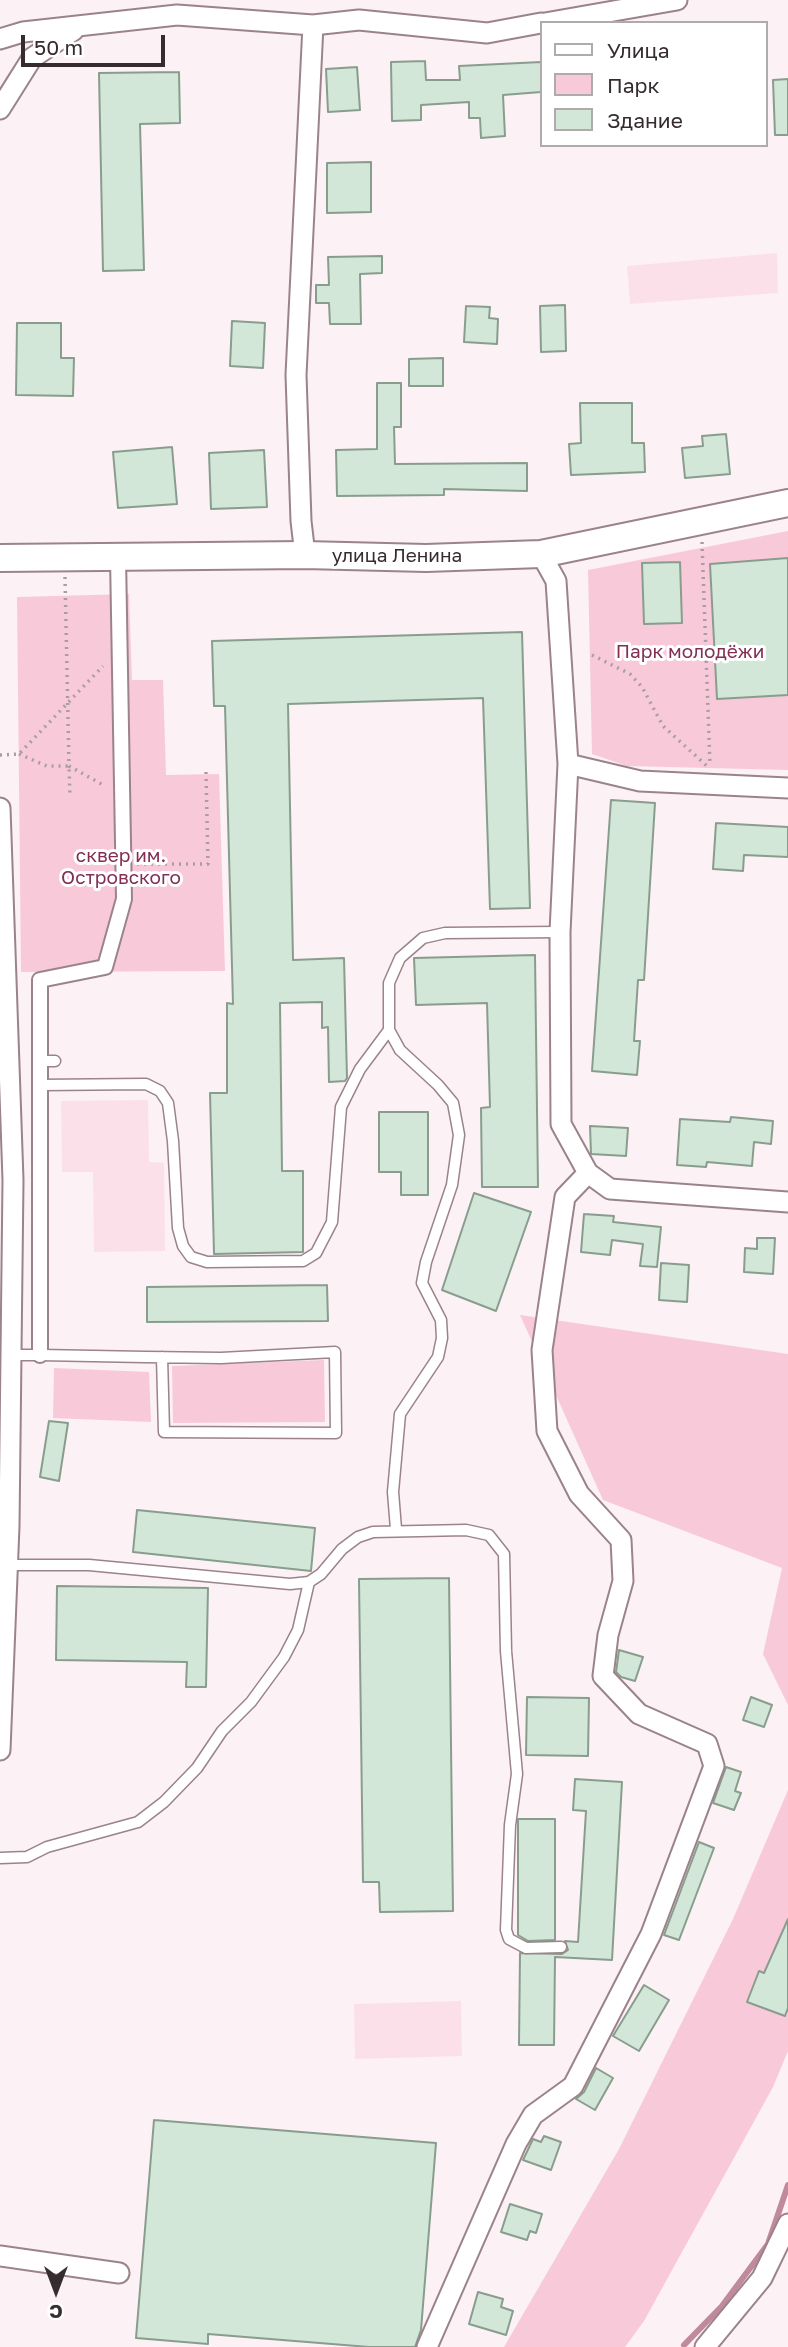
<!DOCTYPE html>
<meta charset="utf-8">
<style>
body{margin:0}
#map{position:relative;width:788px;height:2347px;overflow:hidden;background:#fcf1f5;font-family:"Golos Text",sans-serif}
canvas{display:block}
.legend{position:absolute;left:540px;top:21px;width:228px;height:126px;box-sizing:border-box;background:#fff;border:2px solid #afabac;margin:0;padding:9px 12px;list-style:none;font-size:21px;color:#362c2f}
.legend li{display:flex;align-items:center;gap:14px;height:35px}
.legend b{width:35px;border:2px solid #afabac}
.north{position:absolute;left:21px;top:2256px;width:70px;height:70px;-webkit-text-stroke:5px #fff;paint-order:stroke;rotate:180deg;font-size:19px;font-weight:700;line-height:28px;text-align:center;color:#362c2f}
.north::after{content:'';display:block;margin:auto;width:24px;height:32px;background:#362c2f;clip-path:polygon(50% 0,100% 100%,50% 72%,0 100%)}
.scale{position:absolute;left:21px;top:35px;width:144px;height:32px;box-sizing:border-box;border:4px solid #362c2f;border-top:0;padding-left:9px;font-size:21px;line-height:24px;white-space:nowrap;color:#362c2f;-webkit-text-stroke:5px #fff;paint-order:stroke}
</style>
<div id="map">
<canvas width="788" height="2347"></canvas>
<ul class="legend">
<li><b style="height:9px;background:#fff"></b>Улица</li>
<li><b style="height:19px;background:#f8cad9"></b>Парк</li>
<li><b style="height:19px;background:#d2e7d8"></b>Здание</li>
</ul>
<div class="north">С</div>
<div class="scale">50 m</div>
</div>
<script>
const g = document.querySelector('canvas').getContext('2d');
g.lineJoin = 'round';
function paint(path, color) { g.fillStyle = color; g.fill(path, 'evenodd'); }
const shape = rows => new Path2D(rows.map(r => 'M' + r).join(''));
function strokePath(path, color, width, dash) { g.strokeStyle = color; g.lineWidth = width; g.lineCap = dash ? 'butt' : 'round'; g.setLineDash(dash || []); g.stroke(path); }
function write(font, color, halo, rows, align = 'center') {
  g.font = font + ' "Golos Text",sans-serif'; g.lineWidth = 6; g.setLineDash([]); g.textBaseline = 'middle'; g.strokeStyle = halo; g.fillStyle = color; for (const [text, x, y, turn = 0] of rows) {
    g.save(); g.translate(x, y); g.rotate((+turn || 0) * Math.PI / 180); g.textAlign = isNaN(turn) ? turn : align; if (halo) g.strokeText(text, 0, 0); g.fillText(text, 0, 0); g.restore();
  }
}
paint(shape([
 [777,253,778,293,630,304,627,266],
 [148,1100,149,1162,164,1163,165,1251,94,1252,93,1172,62,1172,61,1101],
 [461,2001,462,2056,355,2059,354,2004]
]), '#fce0e9');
paint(shape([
 [788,531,788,770,627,766,592,754,588,570],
 [129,594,132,680,163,680,166,775,219,774,225,971,21,972,17,597],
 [520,1315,788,1354,788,1705,763,1654,782,1568,603,1500],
 [324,1360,325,1422,173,1423,172,1366],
 [54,1368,149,1372,151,1422,53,1418],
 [788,1790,788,2051,773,2087,644,2321,625,2347,504,2347,619,2149,733,1919]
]), '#f8cad9');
strokePath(shape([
 [684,2345,722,2306,768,2244,788,2185]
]), '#c08a9d', 6);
const building = shape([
 [425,61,426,80,460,80,459,66,541,62,541,92,503,95,505,136,481,138,480,118,469,118,469,102,421,105,421,120,392,121,391,62,425,61],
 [357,67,360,110,328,112,326,69,357,67],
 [179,72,180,123,140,124,144,270,103,271,99,73,179,72],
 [788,79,788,135,775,135,773,80,788,79],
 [371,162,371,212,327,213,327,163,371,162],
 [382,256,382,273,360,274,361,324,330,324,329,303,316,303,316,285,329,285,328,257,382,256],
 [565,305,566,351,541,352,540,306,565,305],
 [466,306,490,307,489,318,498,319,497,344,464,342,466,306],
 [232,321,265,323,263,368,230,366,232,321],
 [17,323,61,323,61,358,74,358,73,396,16,395,17,323],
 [443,358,443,386,409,386,409,359,443,358],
 [377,383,401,383,401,427,394,427,395,464,527,463,527,491,444,489,444,495,337,496,336,450,377,449,377,383],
 [580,403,632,403,632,443,644,443,645,472,571,475,569,444,581,443,580,403],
 [726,434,730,474,685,478,682,448,703,446,702,436,726,434],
 [172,447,177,504,118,508,113,452,172,447],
 [264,450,267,507,211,509,209,453,264,450],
 [788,558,788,695,717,699,710,564,788,558],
 [680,562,682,623,644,624,642,563,680,562],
 [522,632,530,908,490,909,483,698,288,704,293,960,344,958,347,1078,345,1081,329,1082,328,1027,322,1028,322,1002,280,1003,282,1171,303,1171,303,1252,214,1254,210,1093,227,1093,227,1003,233,1004,225,706,214,706,212,641,522,632],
 [611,800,655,803,644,980,638,980,634,1041,640,1041,637,1075,592,1071,611,800],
 [716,823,788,827,788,857,744,855,743,871,713,869,716,823],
 [535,955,538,1187,482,1187,481,1108,490,1107,487,1003,416,1005,414,958,535,955],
 [379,1112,428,1112,428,1195,401,1195,401,1172,379,1172,379,1112],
 [731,1117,773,1121,771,1144,754,1142,752,1166,707,1162,706,1167,677,1165,680,1119,730,1122,731,1117],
 [590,1126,628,1128,626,1156,591,1154,590,1126],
 [474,1193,531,1212,496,1311,442,1290,474,1193],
 [584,1214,614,1216,613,1222,661,1227,657,1267,640,1266,643,1244,612,1240,610,1255,581,1252,584,1214],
 [757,1238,775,1238,773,1274,744,1272,745,1248,757,1249,757,1238],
 [661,1263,689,1265,687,1302,659,1300,661,1263],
 [327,1285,328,1321,147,1322,147,1287,327,1285],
 [49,1421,68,1423,59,1481,40,1477,49,1421],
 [137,1510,315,1528,311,1571,133,1552,137,1510],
 [449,1578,453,1911,380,1912,379,1882,363,1882,359,1579,449,1578],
 [57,1586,208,1588,206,1687,186,1687,187,1662,56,1660,57,1586],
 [619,1650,643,1657,635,1681,621,1677,616,1672,619,1650],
 [527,1697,589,1698,588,1756,526,1755,527,1697],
 [751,1697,772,1705,764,1727,743,1720,751,1697],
 [726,1767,741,1772,735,1791,741,1793,734,1810,713,1803,726,1767],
 [575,1779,622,1782,612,1960,555,1957,554,2045,519,2045,520,1953,562,1954,568,1950,565,1941,578,1942,586,1811,573,1810,575,1779],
 [518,1819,555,1819,555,1940,528,1941,518,1935,518,1819],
 [699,1842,714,1848,679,1940,664,1935,699,1842],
 [788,1919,788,2008,785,2016,747,2002,759,1971,764,1973,788,1919],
 [644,1985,669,2000,639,2051,613,2036,644,1985],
 [596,2068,613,2078,595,2110,576,2099,584,2092,596,2068],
 [154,2120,436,2143,421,2330,415,2347,369,2347,208,2334,208,2344,136,2338,154,2120],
 [544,2136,561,2142,551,2170,523,2160,533,2139,541,2142,544,2136],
 [510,2204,542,2214,536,2233,530,2231,527,2240,501,2232,510,2204],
 [478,2292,503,2299,501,2307,513,2311,506,2335,469,2324,478,2292]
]);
paint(building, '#d2e7d8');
strokePath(building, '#899d8e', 2);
const service = shape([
 [40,1061,55,1061],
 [40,1085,146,1084,160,1091,168,1103,173,1141,178,1228,183,1246,191,1257,207,1262,303,1261,316,1253,332,1222,341,1107,360,1069,389,1030],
 [11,1355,40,1355,145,1357,221,1358,335,1352,336,1433,164,1432,162,1357],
 [396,1529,393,1492,400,1414,438,1357,442,1338,441,1320,422,1283,426,1262,452,1185,459,1135,453,1103,438,1085,400,1050,389,1030,389,983,400,958,423,938,445,933,560,932],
 [7,1565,89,1565,290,1584,309,1582,321,1574,342,1549,358,1537,373,1532,466,1530,489,1535,504,1554,506,1651,517,1774,510,1825,506,1930,509,1939,526,1948,561,1947],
 [0,1858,27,1857,47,1847,138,1822,164,1802,197,1768,222,1731,251,1702,284,1657,298,1630,309,1582]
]);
const pedestrian = shape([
 [40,1355,40,980,105,967,124,899,118,557]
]);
const minor = shape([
 [545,23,677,0],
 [0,39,23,32,177,15,313,25,359,20,487,33,541,23],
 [0,109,32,58,74,30],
 [305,555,301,521,296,375,313,25],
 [568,764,640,781,788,788],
 [0,808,13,1180,9,1526,0,1750],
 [588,1173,610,1189,788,1202],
 [0,2256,119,2273],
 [427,2347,516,2144,533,2115,573,2086,651,1934,714,1766,707,1744,639,1714,603,1676,608,1635,623,1581,621,1540,579,1494,547,1431,542,1350,565,1197,588,1173,561,1124,560,932,568,764,556,581,541,554],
 [705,2347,762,2278,788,2224]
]);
const secondary = shape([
 [0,558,305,555,426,558,541,554,788,503]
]);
strokePath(service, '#9b838b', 13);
strokePath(pedestrian, '#9b838b', 18);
strokePath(minor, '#9b838b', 23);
strokePath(secondary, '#9b838b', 30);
strokePath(shape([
 [702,542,710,765],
 [65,577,69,766,105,786],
 [592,655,630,674,642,687,663,726,708,767],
 [19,754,47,766,69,766,70,796],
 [0,755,19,754,103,666],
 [137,864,208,864,206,772]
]), '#a89ea1', 3.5, [2, 5]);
strokePath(service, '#fff', 10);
strokePath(pedestrian, '#fff', 14);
strokePath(minor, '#fff', 19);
strokePath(secondary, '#fff', 26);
write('19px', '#362c2f', '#fff', [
 ["улица Ленина",397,556]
]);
write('19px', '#822f53', '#fff', [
 ["Парк молодёжи",690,652],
 ["сквер им.",121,856],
 ["Островского",121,878]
]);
</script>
